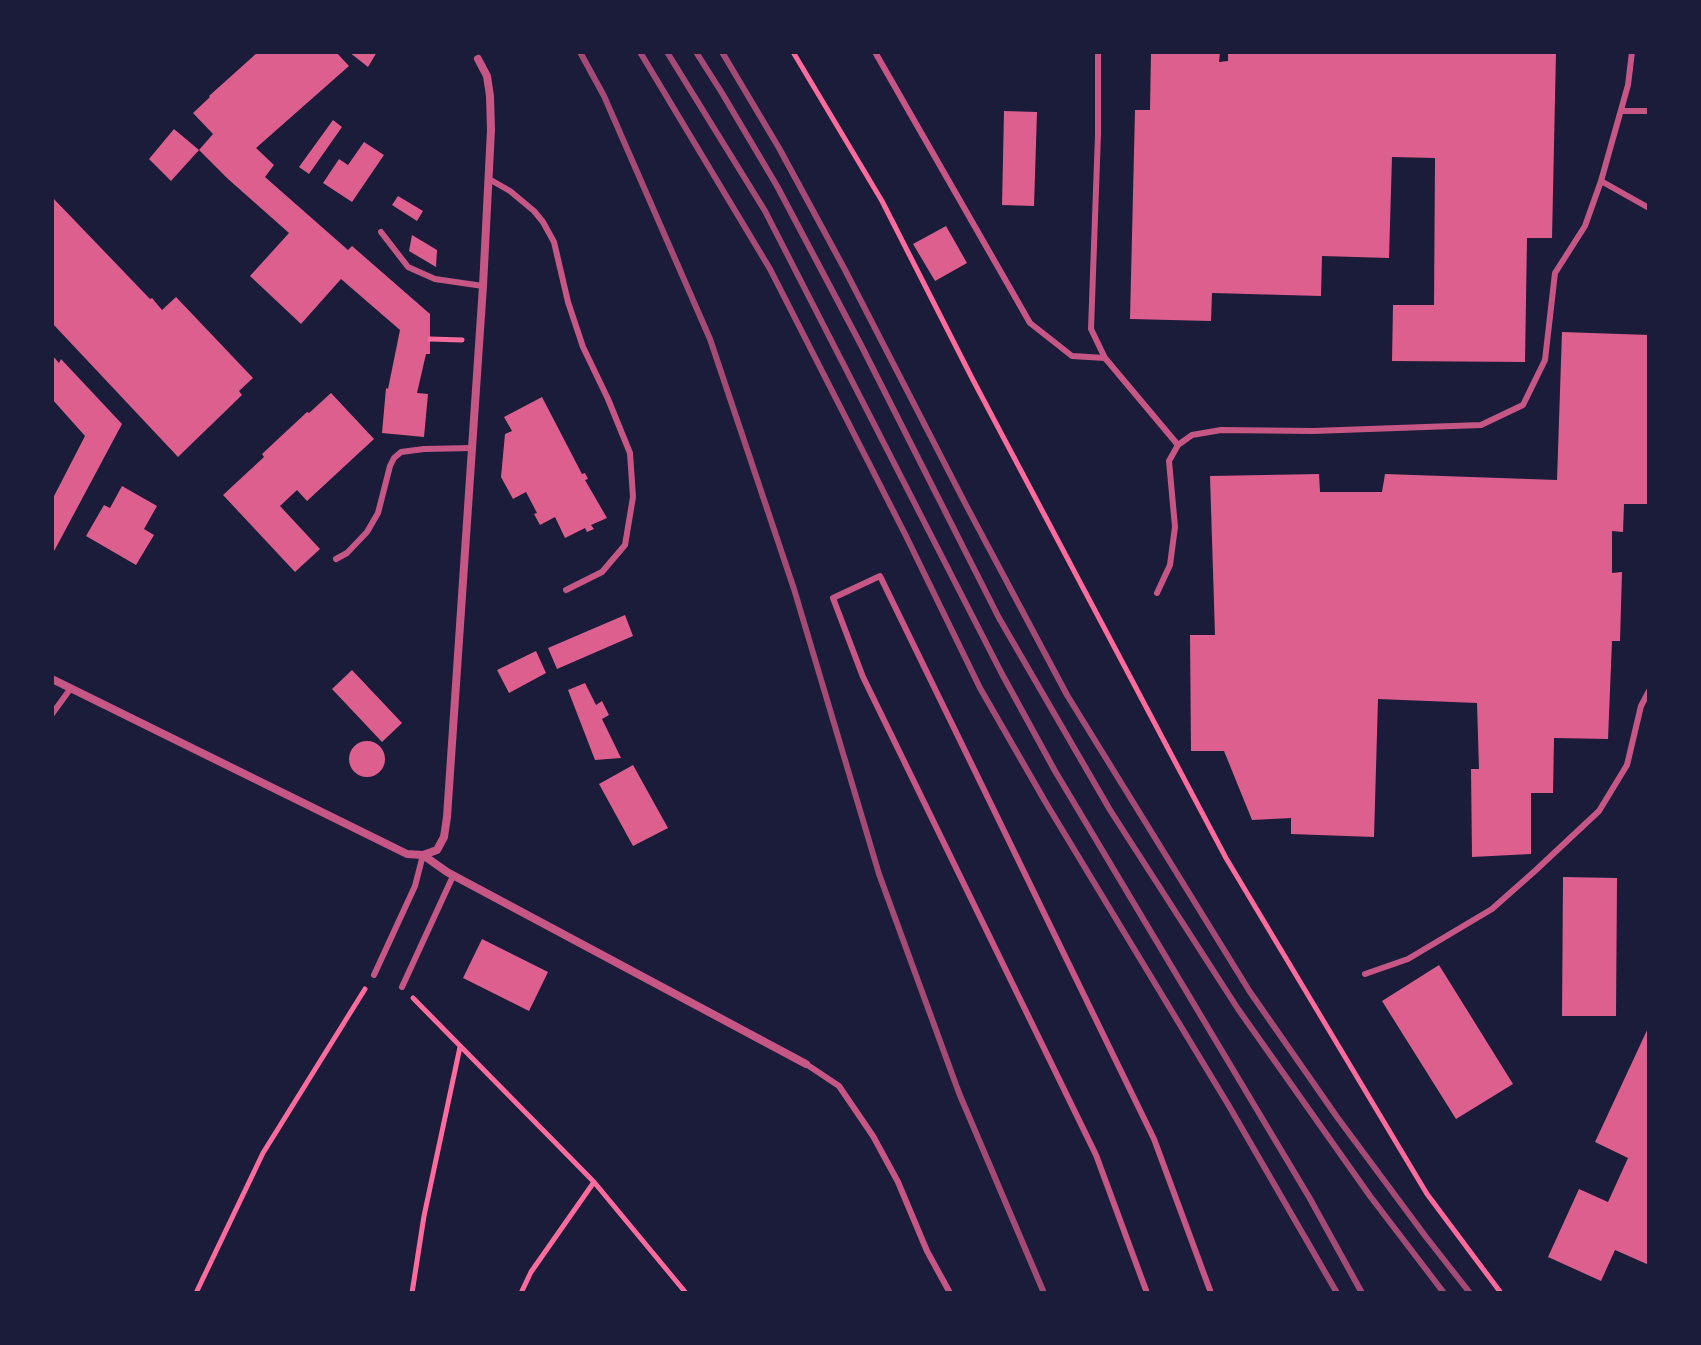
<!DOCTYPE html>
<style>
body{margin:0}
#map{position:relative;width:1701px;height:1345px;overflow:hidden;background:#1b1b3a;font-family:Poppins,sans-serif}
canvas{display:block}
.frame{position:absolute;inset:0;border:54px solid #1b1b3a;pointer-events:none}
</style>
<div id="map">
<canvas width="1701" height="1345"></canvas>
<div class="frame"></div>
</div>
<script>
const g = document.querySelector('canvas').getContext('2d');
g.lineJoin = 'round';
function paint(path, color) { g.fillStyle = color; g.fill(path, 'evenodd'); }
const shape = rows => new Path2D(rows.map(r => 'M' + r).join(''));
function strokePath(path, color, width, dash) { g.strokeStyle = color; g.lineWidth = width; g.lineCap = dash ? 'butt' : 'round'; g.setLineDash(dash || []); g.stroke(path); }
paint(shape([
 [258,52,336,52,349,66,256,148,274,165,265,177,348,250,352,246,430,314,430,354,426,354,417,393,428,394,424,437,382,433,386,388,388,389,400,330,341,279,301,324,250,276,289,233,228,179,199,150,213,134,193,113,210,97,209,96],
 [349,52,377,52,368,67],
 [1151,52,1220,52,1219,62,1228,61,1228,52,1556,52,1552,238,1527,238,1525,362,1392,361,1393,305,1434,305,1435,158,1392,157,1389,258,1322,256,1321,296,1212,293,1211,321,1130,319,1135,110,1150,110],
 [1004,111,1037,112,1034,206,1002,205],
 [333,120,342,127,309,174,299,167],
 [174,129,199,150,171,181,149,159],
 [364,142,384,155,352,202,323,183,339,159,348,165],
 [398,196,423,211,417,221,392,205],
 [52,197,150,299,152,298,162,310,176,297,253,378,239,391,242,395,178,457,52,323],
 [946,226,967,263,935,281,913,244],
 [412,235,437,250,436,267,409,251],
 [1562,332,1649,335,1649,504,1624,504,1623,532,1612,531,1612,573,1622,572,1620,641,1612,641,1608,739,1554,738,1553,793,1531,793,1531,854,1472,857,1471,769,1479,769,1477,703,1378,699,1374,837,1291,834,1291,818,1252,820,1224,751,1191,751,1190,635,1215,635,1210,476,1319,474,1320,492,1382,492,1385,474,1557,480],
 [52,355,59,363,61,359,122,424,52,555,52,500,85,436,52,399],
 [331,393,374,439,307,501,297,490,280,506,320,549,295,572,223,495,264,457,262,454,307,412,309,413],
 [542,397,582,474,585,473,588,479,585,480,607,518,591,525,594,529,587,532,585,528,565,538,555,517,540,525,534,514,537,513,526,492,513,499,501,477,505,434,512,431,504,417],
 [122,486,157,506,144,529,154,535,136,565,86,536,104,505,110,508],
 [625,615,633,636,557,669,548,648],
 [536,651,546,673,509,693,497,670],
 [352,670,402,723,382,742,332,689],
 [585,683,596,705,602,701,609,715,602,719,621,758,595,760,568,690],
 '349 759a18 18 0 1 1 36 0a18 18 0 1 1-36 0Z',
 [633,765,668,828,633,846,599,784],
 [1563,877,1617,878,1616,1016,1562,1016],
 [482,939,548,972,529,1011,463,978],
 [1439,965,1513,1084,1456,1119,1382,1001],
 [1649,1026,1649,1265,1615,1250,1601,1281,1548,1257,1579,1189,1608,1202,1628,1158,1595,1142]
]), '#dd5f8e');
strokePath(shape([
 [793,52,882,201,973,380,1226,858,1427,1194,1501,1293],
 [430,339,462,340],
 [413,998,594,1182,531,1272,521,1293],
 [594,1182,686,1293],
 [196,1293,263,1153,365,989],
 [412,1293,424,1216,460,1047]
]), '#ff6b9d', 5);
strokePath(shape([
 [875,52,1030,323,1072,356,1105,358],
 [1098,52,1098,134,1091,329,1105,358,1178,445],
 [1622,111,1649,111],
 [489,179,510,191,534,211,543,222,554,242,568,302,583,347,608,399,630,453,633,497,625,545,602,572,566,590],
 [1601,181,1649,208],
 [381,232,408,267,435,279,483,286],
 [336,559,347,553,367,532,378,513,390,466,394,458,401,452,424,449,472,448],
 [1157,593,1170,565,1175,527,1169,461,1178,445,1192,435,1221,430,1313,431,1481,425,1523,405,1545,360,1555,273,1585,226,1601,181,1628,85,1632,52],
 [52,714,71,688],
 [1365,974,1408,959,1492,909,1536,870,1599,811,1627,765,1641,706,1649,691],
 [374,975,415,886,423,855],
 [402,987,453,876],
 [806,1064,839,1086,873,1136,898,1182,927,1251,950,1293],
 [1147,1293,1096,1155,863,677,833,598,880,576,1154,1139,1211,1293]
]), '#c65784', 6);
strokePath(shape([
 [52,679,407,854,423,855,447,872,806,1064],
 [423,855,437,850,444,837,447,817,483,286,491,130,490,96,487,76,478,59]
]), '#c65784', 8);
strokePath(shape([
 [580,52,604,96,710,339,794,589,879,874,959,1093,1044,1293],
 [640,52,770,269,906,536,980,688,1046,803,1229,1106,1337,1293],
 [667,52,765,211,1002,674,1055,771,1309,1197,1362,1293],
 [696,52,722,93,777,186,861,345,999,618,1110,810,1238,1009,1370,1196,1444,1293],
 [722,52,779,148,844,268,966,505,1067,695,1250,992,1337,1117,1426,1237,1470,1293]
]), '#a44b75', 6);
</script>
